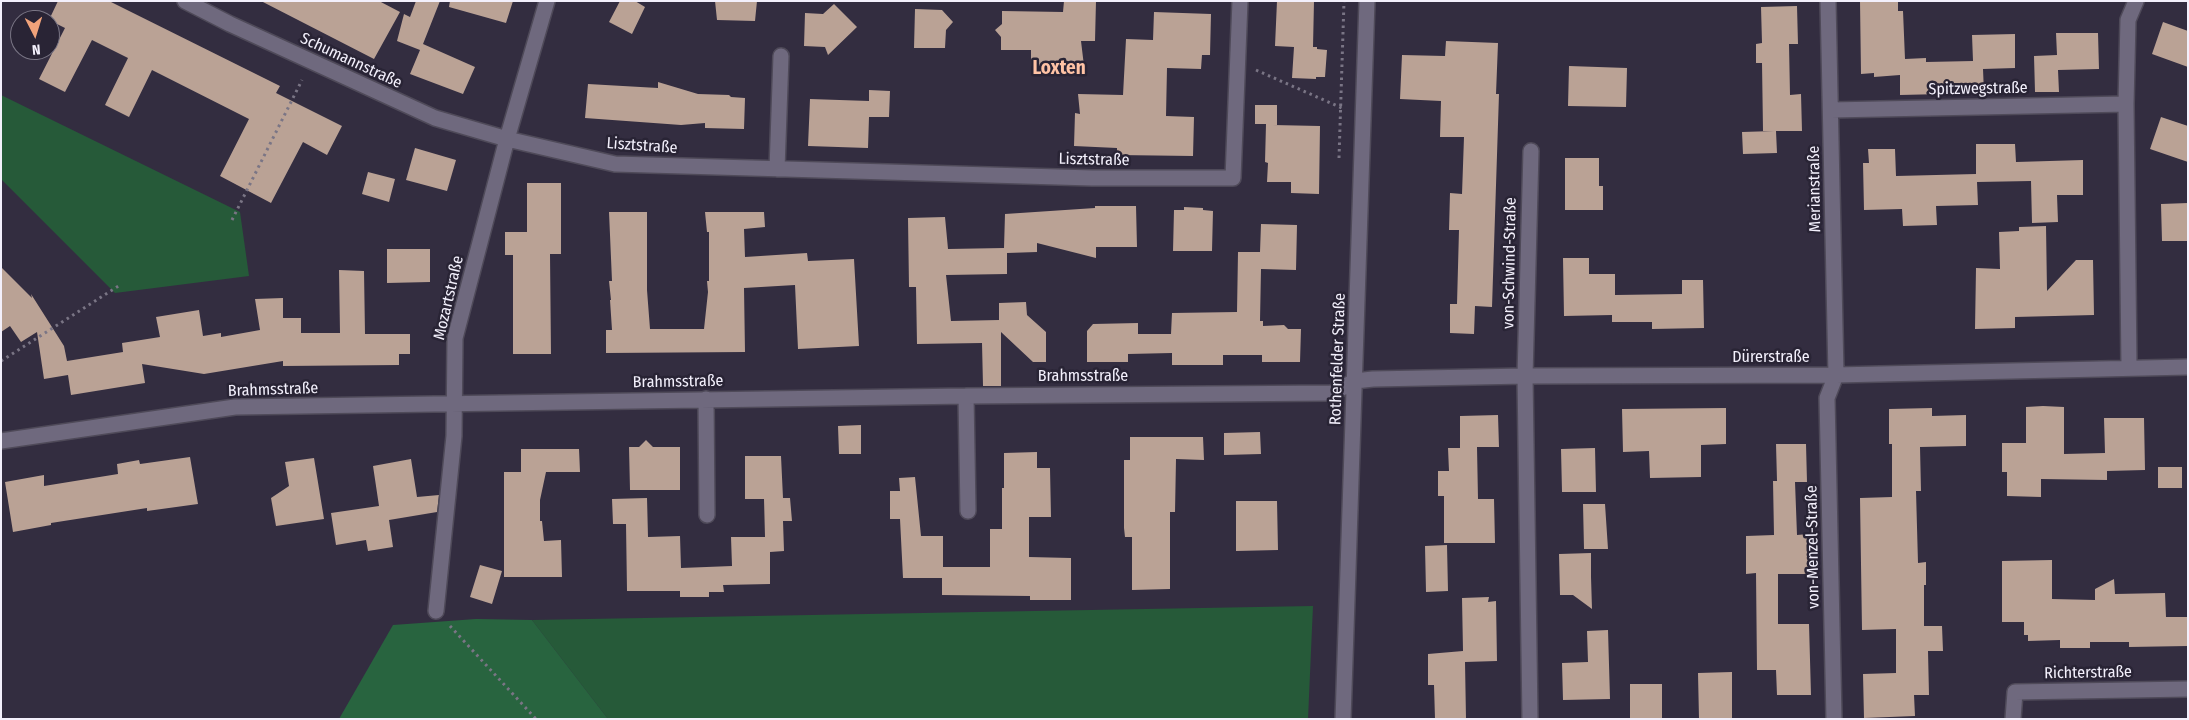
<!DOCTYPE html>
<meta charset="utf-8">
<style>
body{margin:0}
#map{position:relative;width:2189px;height:720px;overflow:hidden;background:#332d40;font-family:"Fira Sans Condensed",sans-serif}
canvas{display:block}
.frame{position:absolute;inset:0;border:2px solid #f3f0fc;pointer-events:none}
.north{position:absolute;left:10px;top:10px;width:50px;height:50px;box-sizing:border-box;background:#292435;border:1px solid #7a7685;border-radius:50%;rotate:175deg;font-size:14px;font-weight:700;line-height:20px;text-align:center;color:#f3f0fc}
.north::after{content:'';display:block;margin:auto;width:18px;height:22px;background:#f0a27a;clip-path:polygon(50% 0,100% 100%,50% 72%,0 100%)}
</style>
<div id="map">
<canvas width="2189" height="720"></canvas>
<div class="frame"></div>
<div class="north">N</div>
</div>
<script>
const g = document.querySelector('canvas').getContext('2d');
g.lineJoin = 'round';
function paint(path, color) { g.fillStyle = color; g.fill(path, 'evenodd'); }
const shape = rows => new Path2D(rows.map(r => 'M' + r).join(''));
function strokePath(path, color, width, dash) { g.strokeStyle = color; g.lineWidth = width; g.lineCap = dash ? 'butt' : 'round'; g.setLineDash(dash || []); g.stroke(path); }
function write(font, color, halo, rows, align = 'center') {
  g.font = font + ' "Fira Sans Condensed",sans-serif'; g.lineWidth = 5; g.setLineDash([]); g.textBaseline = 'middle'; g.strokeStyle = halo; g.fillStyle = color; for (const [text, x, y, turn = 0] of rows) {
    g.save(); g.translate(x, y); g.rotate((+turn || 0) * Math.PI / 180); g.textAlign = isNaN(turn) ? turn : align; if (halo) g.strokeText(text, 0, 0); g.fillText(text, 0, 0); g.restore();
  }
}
paint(shape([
 [1,95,240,212,249,276,115,293,1,179],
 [1313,606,1308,719,608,719,532,620]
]), '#265a39');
paint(shape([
 [476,619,532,620,608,719,339,719,393,625]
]), '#28643f');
paint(shape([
 [58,1,109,1,280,86,276,93,342,126,327,155,303,142,271,203,220,176,249,119,152,70,129,117,105,105,128,58,92,40,65,92,39,79,65,28,49,20],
 [261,1,379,1,400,12,374,59],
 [416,1,440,1,423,44,475,67,463,94,410,74,420,50,397,41,404,14,410,17],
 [450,1,513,1,506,23,449,7],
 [620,1,635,1,645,7,632,34,609,22],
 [715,1,757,1,755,21,717,20],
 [1064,1,1096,1,1095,41,1081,41,1084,66,1031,66,1031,50,1001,50,1001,37,995,30,1002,24,1002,11,1063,12],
 [1277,1,1314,1,1313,47,1317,47,1317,49,1327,50,1325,77,1316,77,1316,79,1292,78,1294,47,1275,46],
 [1860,1,1898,1,1898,11,1903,11,1905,59,1926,58,1926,62,1973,61,1972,35,2015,34,2015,68,1983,69,1984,93,1900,95,1900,75,1874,77,1874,73,1861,74],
 [834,4,857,27,828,55,825,47,804,46,805,13,823,14],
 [1797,6,1798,44,1789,44,1790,95,1801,94,1802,131,1776,131,1777,153,1743,154,1742,132,1774,131,1763,131,1762,63,1756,63,1756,44,1762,43,1761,7],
 [915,9,942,10,953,22,946,30,945,48,914,48],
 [1154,12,1211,14,1210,55,1202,55,1201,69,1167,68,1166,116,1194,117,1193,156,1117,155,1117,148,1074,146,1075,113,1080,114,1078,94,1123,95,1126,39,1153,40],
 [2163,22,2188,31,2188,67,2152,54],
 [2056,33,2098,33,2099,69,2058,70,2059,92,2035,92,2034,56,2057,55],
 [1446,41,1498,43,1496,94,1499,94,1492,307,1475,306,1474,334,1450,333,1450,304,1457,304,1459,230,1449,230,1450,193,1462,194,1464,137,1440,137,1441,101,1400,99,1402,55,1445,56],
 [1569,66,1627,68,1626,107,1568,106],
 [658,82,698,94,729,95,731,97,745,98,744,129,705,128,705,123,681,125,585,118,588,84,658,88],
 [869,90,890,91,889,117,869,117,868,148,808,146,810,99,869,101],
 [1255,105,1277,105,1277,125,1273,125,1320,126,1319,194,1291,193,1291,182,1267,182,1268,163,1265,162,1266,124,1255,124],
 [2161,117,2188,126,2188,162,2150,149],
 [1976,144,2015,144,2016,162,2083,160,2083,195,2057,195,2058,222,2032,223,2031,181,1977,182,1978,205,1936,206,1937,225,1903,226,1902,209,1864,210,1863,163,1869,163,1868,149,1895,149,1896,176,1976,174],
 [415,148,456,160,447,191,406,180],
 [1565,158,1599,158,1599,186,1603,186,1603,210,1565,210],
 [368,172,395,179,389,202,362,194],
 [527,183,561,183,561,254,550,254,551,354,513,354,513,255,505,255,505,232,527,232],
 [2188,203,2188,241,2162,241,2161,204],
 [1095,206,1136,206,1137,247,1096,247,1096,258,1037,243,1037,252,1007,253,1007,274,946,275,951,321,999,320,999,303,1026,302,1027,315,1046,332,1046,362,1033,362,1001,332,1001,386,983,386,982,343,917,344,916,287,909,287,908,218,945,217,948,249,1004,248,1005,214,1095,208],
 [1184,207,1203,208,1203,210,1213,211,1212,251,1173,251,1174,210,1184,210],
 [609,212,647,212,647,290,650,329,704,329,708,292,707,281,709,281,709,232,707,232,705,212,764,212,765,227,744,229,745,257,807,253,808,261,854,259,859,346,798,349,795,285,744,288,745,352,606,353,606,330,612,330,610,300,611,300,609,281,612,281],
 [1261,224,1297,225,1296,270,1261,269,1260,321,1263,321,1263,326,1284,325,1288,329,1301,329,1300,362,1262,362,1262,355,1223,355,1223,365,1172,365,1172,353,1128,354,1128,362,1087,362,1087,331,1093,324,1138,323,1138,334,1171,334,1172,313,1237,312,1238,252,1260,252],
 [2046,226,2047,291,2076,260,2093,260,2094,315,2015,317,2015,328,1975,329,1976,268,2000,269,1999,232,2019,231,2019,227],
 [387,249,430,249,430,282,387,283],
 [1563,258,1589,258,1589,274,1615,274,1615,295,1682,294,1682,280,1703,280,1704,328,1652,329,1652,322,1612,322,1612,315,1564,316],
 [1,267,32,298,31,294,64,346,67,361,123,352,122,343,160,337,156,317,199,310,203,336,221,333,221,337,260,330,255,299,283,298,283,318,301,318,301,333,340,333,339,270,364,271,365,334,410,334,410,354,399,354,399,365,283,366,283,361,204,374,142,364,145,383,71,395,68,375,44,379,37,332,21,342,10,326,1,332],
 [2043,406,2064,407,2064,454,2105,453,2104,418,2144,418,2145,470,2107,471,2107,480,2041,479,2041,497,2007,496,2007,472,2002,472,2002,443,2026,443,2026,407],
 [1726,408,1726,444,1701,445,1701,477,1650,478,1649,451,1623,452,1622,409],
 [1932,408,1932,416,1966,415,1966,446,1920,447,1921,491,1916,491,1918,563,1926,562,1926,585,1924,585,1924,626,1942,626,1943,651,1928,651,1929,695,1914,695,1915,716,1864,718,1863,674,1896,673,1896,629,1862,630,1860,498,1892,497,1892,444,1889,444,1889,409],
 [1498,415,1499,447,1477,447,1478,499,1494,499,1495,543,1444,543,1444,496,1438,496,1438,471,1449,471,1448,448,1460,448,1460,416],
 [861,425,861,454,839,454,838,426],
 [1260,432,1261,454,1224,455,1224,433],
 [1130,437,1203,437,1204,460,1176,459,1175,512,1170,512,1170,589,1132,590,1132,537,1125,537,1124,528,1124,460,1130,460],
 [646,440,653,447,680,447,680,490,630,490,629,447,639,447],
 [1776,444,1806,444,1807,482,1795,482,1797,535,1808,534,1809,574,1778,574,1778,624,1809,624,1811,695,1777,695,1776,670,1757,670,1756,573,1746,574,1746,536,1774,535,1773,481,1777,481],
 [1595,448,1596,492,1562,492,1561,449],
 [521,449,579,449,580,472,546,472,540,500,540,521,542,521,544,541,561,540,562,577,504,577,504,472,521,472],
 [1037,452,1037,468,1050,468,1051,517,1029,517,1029,557,1071,558,1071,600,1030,600,1030,596,942,595,942,578,903,578,900,519,890,519,890,491,900,491,899,478,915,477,921,536,943,536,943,567,990,567,990,529,1002,529,1002,488,1004,488,1004,453],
 [745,456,781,456,783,498,790,498,792,521,783,521,784,551,770,552,770,584,723,585,724,592,709,592,709,597,680,597,680,591,627,591,626,524,613,524,612,499,647,498,648,537,680,536,681,568,732,566,731,537,765,537,764,499,745,499],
 [190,457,198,504,147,511,147,508,51,523,51,525,13,532,5,482,44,475,44,486,118,474,117,464,139,460,140,464],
 [314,458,324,519,276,526,271,498,289,486,285,462],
 [411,459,417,497,439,495,437,512,389,520,393,547,368,551,366,540,336,545,331,513,379,506,373,466],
 [2158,467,2182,467,2182,488,2158,488],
 [1236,501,1277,501,1278,550,1236,551],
 [1583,504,1605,504,1608,549,1584,549],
 [1447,545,1448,591,1426,592,1425,546],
 [1591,553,1591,577,1592,609,1573,595,1560,595,1559,554],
 [2052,560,2052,599,2095,600,2095,589,2114,579,2115,594,2165,593,2166,617,2188,617,2188,646,2129,647,2129,642,2090,642,2090,648,2060,648,2060,640,2028,641,2028,635,2024,635,2024,622,2002,622,2002,561],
 [480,565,502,571,492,604,470,597],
 [1489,597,1488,602,1496,601,1497,661,1465,662,1466,719,1435,719,1434,685,1428,685,1428,654,1463,651,1462,598],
 [1608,630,1610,699,1563,700,1562,663,1588,662,1587,631],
 [1732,672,1732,719,1699,719,1698,673],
 [1630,684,1662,684,1662,719,1630,719]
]), '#baa295');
const minor = shape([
 [185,1,230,24,435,118,507,139,615,164,1092,178,1233,178,1240,1],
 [1828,1,1836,375,1827,398,1834,719],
 [1831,110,2126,104],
 [777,169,781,56],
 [2129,367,2126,104,2128,20,2136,1],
 [966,396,968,511],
 [706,399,707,515],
 [1,441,235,407,966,396,1332,393,1355,381,1373,379,1525,376,1836,375,2188,367],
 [436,611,454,436,455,338,507,139,547,1],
 [1343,719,1367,1],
 [1530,719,1525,376,1531,151],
 [2013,719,2015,692,2188,689]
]);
strokePath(minor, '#4f4a59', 18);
strokePath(shape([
 [1256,70,1342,108],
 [1339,158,1344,1],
 [232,220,302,80],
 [1,361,120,285],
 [450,626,536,719]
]), '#7a7585', 3, [2.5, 4]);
strokePath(minor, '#6f697e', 15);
write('16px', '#f3f0fc', '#292435', [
 ["Schumannstraße",351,61,25],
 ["Spitzwegstraße",1978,89,-1],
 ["Lisztstraße",642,146,4],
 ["Lisztstraße",1094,160,1],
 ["Merianstraße",1815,189,-91],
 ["von-Schwind-Straße",1510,263,-89],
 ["Mozartstraße",449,298,-77],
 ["Dürerstraße",1771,358],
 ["Rothenfelder Straße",1338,359,-88],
 ["Brahmsstraße",1083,377],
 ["Brahmsstraße",678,382,-1],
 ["Brahmsstraße",273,390,-2],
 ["von-Menzel-Straße",1813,547,-91],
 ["Richterstraße",2088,673,-1]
]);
write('bold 19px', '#ffc3a5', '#292435', [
 ["Loxten",1059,69]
]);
</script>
